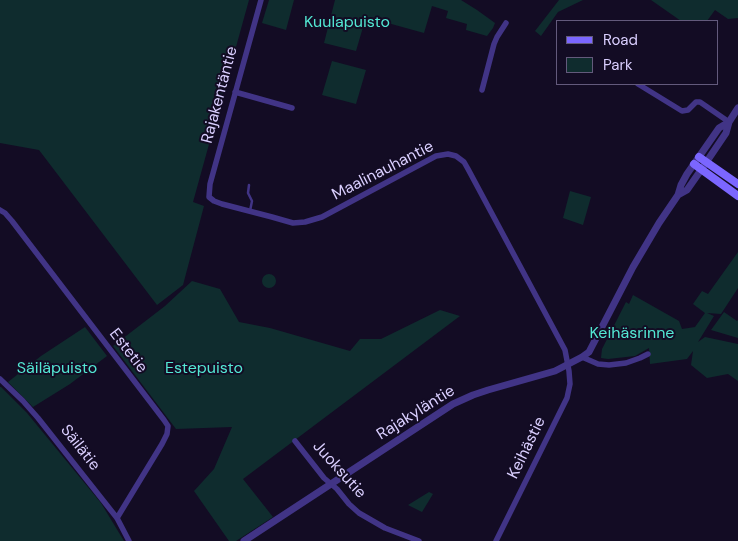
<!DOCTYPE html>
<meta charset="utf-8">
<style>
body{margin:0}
#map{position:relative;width:738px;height:541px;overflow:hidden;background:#130c24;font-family:"DM Sans",sans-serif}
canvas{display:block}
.legend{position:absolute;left:556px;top:20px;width:162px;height:65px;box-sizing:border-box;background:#130c24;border:1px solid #635a7c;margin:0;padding:6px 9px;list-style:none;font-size:15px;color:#dacfff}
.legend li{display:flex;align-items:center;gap:10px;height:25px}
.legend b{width:25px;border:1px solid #635a7c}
</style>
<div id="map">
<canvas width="738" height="541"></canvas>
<ul class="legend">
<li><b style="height:6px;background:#7b66ff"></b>Road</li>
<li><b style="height:14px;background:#0f2c2e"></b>Park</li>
</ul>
</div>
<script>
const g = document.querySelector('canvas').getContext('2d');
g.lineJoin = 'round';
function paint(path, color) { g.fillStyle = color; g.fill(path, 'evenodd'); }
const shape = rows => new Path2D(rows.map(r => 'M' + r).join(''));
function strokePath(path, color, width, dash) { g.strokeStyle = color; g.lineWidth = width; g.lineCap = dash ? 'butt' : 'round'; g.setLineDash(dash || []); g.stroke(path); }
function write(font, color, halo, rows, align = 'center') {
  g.font = font + ' "DM Sans",sans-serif'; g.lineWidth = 4; g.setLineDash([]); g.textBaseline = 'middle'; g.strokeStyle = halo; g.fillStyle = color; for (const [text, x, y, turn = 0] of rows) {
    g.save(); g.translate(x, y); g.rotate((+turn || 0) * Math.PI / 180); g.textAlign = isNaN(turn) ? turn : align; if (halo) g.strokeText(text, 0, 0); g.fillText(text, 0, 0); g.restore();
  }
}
paint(shape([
 [0,0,249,0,193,202,204,206,183,285,157,305,39,150,0,143],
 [269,0,294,0,286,30,262,23],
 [335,0,461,0,477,10,495,23,493,28,487,36,466,30,467,24,446,18,448,11,432,6,424,33,366,17,356,51,324,43],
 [559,0,583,0,558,12,541,36,535,31],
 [651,0,738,0,738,18,728,19,715,10,707,21,681,21],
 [332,61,366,70,356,104,322,95],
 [570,191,591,197,583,225,563,218],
 [738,252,738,288,721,314,707,313,714,316,698,342,705,337,738,344,738,381,728,374,707,378,691,365,693,351,687,359,650,364,649,348,635,356,608,359,601,358,602,349,626,302,629,304,633,295,679,321,682,329,695,327,705,313,693,304,702,291,708,294],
 '262 281a7 7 0 1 1 14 0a7 7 0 1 1-14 0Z',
 [192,281,220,289,239,322,270,328,350,351,360,339,381,339,440,310,460,316,243,479,273,517,236,541,229,541,194,491,214,469,232,427,176,429,113,346,165,306],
 [724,312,737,321,738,320,738,338,711,330],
 [85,327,107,356,70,384,33,407,8,382,41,356],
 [0,387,1,387,27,413,101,503,124,541,0,541],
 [429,492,433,494,422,512,408,505]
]), '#0f2c2e');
strokePath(shape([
 [249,185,248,193,252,201,250,211]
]), '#413486', 2.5);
strokePath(shape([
 [261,0,210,184,209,197,214,201,222,204,272,217,293,223,305,222,322,217,436,156,448,154,456,156,464,162,468,169,565,350,569,371,570,384,567,398,496,541],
 [638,84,682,111,688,110,696,102,700,102,729,122],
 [482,90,494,44,497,37,506,23],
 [235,92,292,108],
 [0,210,5,213,12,221,164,420,168,426,167,434,162,444,117,518],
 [582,357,598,364,609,365,626,363,640,358,648,354],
 [0,379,23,401,38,418,117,518,129,541],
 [295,441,324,478,337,489,349,504,359,513,385,528,419,541]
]), '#413486', 5.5);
strokePath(shape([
 [678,195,687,190,701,170,726,133,729,122,738,108],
 [244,541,453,404,473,395,488,390,555,371,582,357,589,352,633,267,659,223,678,195,681,185,687,174,719,128,729,122]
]), '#413486', 7);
strokePath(shape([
 [699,157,738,184],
 [694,164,738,196]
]), '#7b66ff', 8);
write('16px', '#53e7d3', '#130c24', [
 ["Kuulapuisto",347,23],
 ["Keihäsrinne",632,334],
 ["Säiläpuisto",57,369],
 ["Estepuisto",204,369]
]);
write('16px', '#dacfff', '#130c24', [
 ["Rajakentäntie",220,95,-75],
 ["Maalinauhantie",383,171,-27],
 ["Estetie",128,351,52],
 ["Rajakyläntie",416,413,-32],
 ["Säilätie",80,448,52],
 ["Keihästie",527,448,-64],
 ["Juoksutie",339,470,48]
]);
</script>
